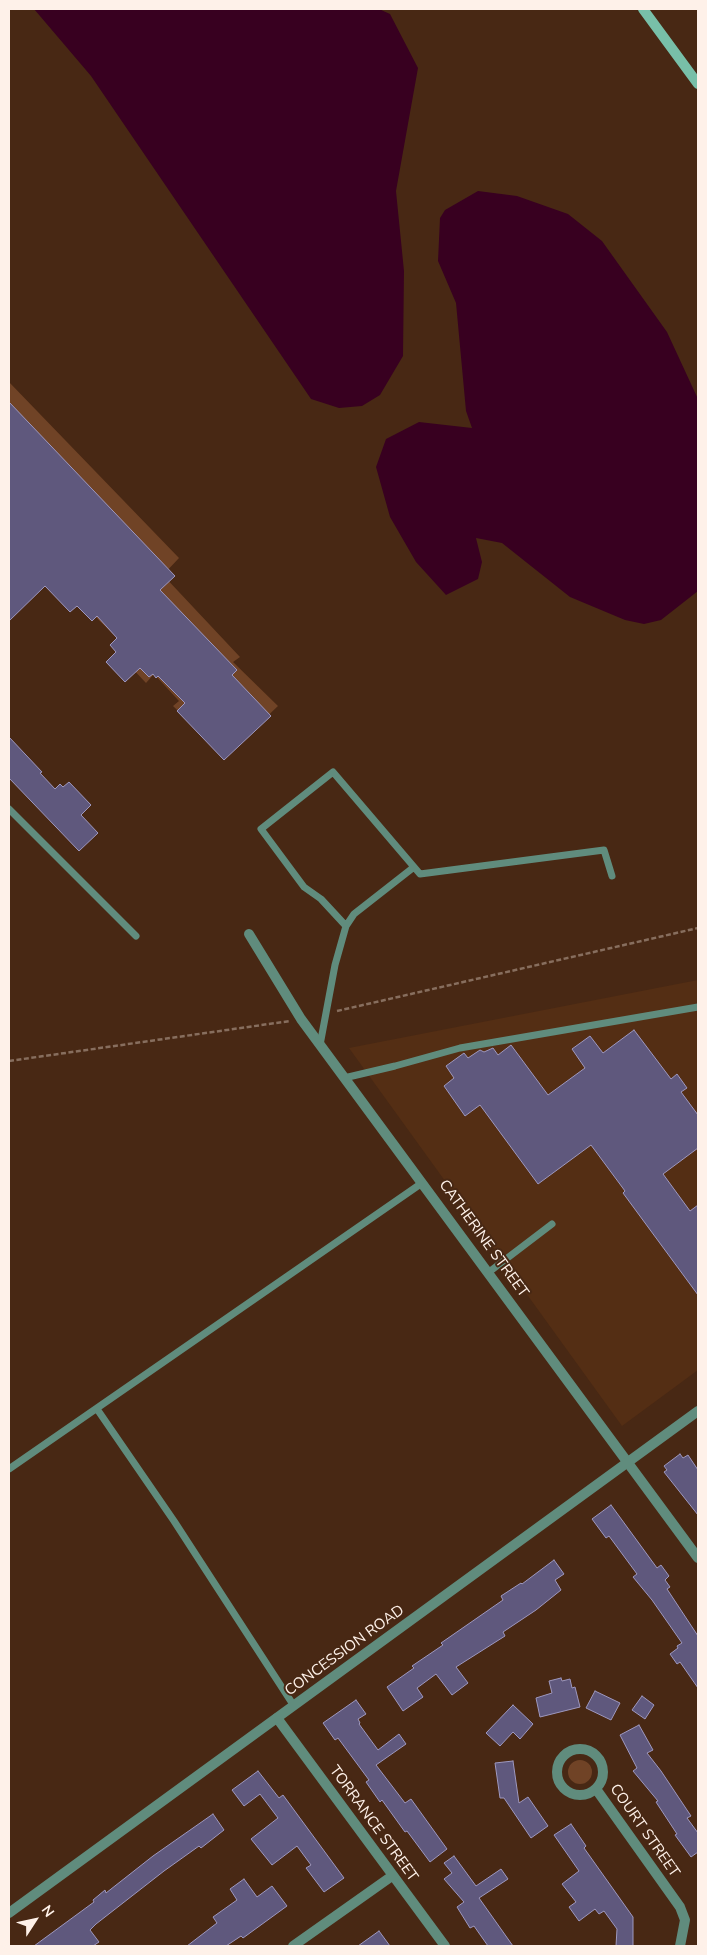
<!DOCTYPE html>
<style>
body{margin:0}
#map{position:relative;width:707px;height:1955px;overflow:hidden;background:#482814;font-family:"Nunito Sans",sans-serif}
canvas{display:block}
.frame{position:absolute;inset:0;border:10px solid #fef1e9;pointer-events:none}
.north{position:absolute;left:10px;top:1895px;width:50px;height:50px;-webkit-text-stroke:4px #482814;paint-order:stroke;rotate:55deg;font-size:14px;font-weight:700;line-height:20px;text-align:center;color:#fef1e9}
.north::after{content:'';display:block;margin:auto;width:18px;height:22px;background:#fef1e9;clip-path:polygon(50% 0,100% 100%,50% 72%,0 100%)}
</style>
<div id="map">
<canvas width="707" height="1955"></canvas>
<div class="frame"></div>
<div class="north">N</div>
</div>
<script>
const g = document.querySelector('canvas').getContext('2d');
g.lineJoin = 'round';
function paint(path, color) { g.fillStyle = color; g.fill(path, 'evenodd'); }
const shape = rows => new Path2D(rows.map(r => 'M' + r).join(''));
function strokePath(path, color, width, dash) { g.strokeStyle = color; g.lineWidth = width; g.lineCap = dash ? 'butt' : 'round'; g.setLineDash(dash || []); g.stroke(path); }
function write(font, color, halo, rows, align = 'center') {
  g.font = font + ' "Nunito Sans",sans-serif'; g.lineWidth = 4; g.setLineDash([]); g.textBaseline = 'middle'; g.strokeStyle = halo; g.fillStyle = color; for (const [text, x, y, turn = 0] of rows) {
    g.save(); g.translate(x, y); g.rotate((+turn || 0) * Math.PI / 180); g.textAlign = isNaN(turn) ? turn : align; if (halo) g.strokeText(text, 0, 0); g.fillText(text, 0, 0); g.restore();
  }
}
paint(shape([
 [698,980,698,1370,622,1426,349,1048]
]), '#542e14');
paint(shape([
 [9,382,179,558,163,575,240,657,233,662,278,706,225,757,173,706,179,701,154,674,146,683,114,649,123,621,113,634,50,572,9,615],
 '568 1772a12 12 0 1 1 24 0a12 12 0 1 1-24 0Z'
]), '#704326');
paint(shape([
 [34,9,379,9,390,14,418,68,396,191,404,271,403,356,380,395,362,406,339,408,311,399,91,76],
 [478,191,517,196,568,214,602,241,667,332,698,399,698,591,661,620,644,624,625,620,570,597,502,543,476,538,482,562,478,579,446,595,416,562,390,517,376,467,386,439,419,422,472,428,466,411,456,303,438,261,440,218,445,210]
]), '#380020');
const building = shape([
 [9,402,175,576,160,590,237,670,232,675,271,716,224,760,177,711,185,703,158,676,156,678,153,674,149,677,140,668,125,682,106,662,116,652,110,645,117,638,97,616,92,621,77,606,70,612,45,586,9,621,9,402],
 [9,737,42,772,40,773,55,789,60,784,63,787,69,782,91,805,81,815,98,833,79,851,9,778,9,737],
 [634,1030,671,1079,677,1074,687,1088,681,1092,698,1115,698,1148,663,1174,690,1211,698,1205,698,1295,623,1193,625,1191,591,1145,538,1184,480,1105,465,1116,444,1086,454,1078,446,1066,464,1053,468,1058,480,1050,484,1052,493,1048,498,1055,511,1045,548,1095,585,1068,572,1049,590,1036,603,1053,634,1030],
 [680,1454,683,1458,688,1455,698,1470,698,1515,664,1472,667,1470,664,1466,680,1454],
 [611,1505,657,1568,661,1565,669,1576,665,1580,670,1587,667,1589,698,1636,698,1688,680,1662,677,1664,670,1654,678,1648,677,1646,682,1643,652,1600,633,1577,637,1574,609,1536,606,1538,592,1519,611,1505],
 [554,1560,564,1574,555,1580,561,1590,536,1610,503,1632,505,1636,456,1667,468,1683,452,1695,436,1674,417,1688,423,1697,403,1711,387,1687,414,1668,412,1666,443,1645,441,1643,503,1600,501,1596,521,1583,522,1584,554,1560],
 [561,1678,562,1681,570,1679,572,1688,575,1687,580,1707,540,1717,536,1698,552,1693,549,1681,561,1678],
 [595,1691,620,1703,611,1720,586,1708,595,1691],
 [642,1696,654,1705,645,1719,632,1710,642,1696],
 [356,1700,366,1714,358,1719,360,1723,359,1724,378,1750,399,1734,406,1744,376,1765,405,1803,411,1799,447,1849,430,1862,407,1831,405,1832,382,1800,380,1802,366,1782,369,1780,338,1738,335,1740,323,1723,356,1700],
 [513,1705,533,1724,520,1739,513,1732,500,1746,486,1733,513,1705],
 [639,1725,653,1750,647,1753,661,1771,691,1816,687,1818,698,1833,698,1852,691,1857,675,1835,677,1834,656,1802,658,1801,633,1771,637,1768,620,1735,639,1725],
 [513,1761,519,1803,528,1797,548,1826,531,1838,504,1798,500,1798,495,1763,513,1761],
 [258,1771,279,1798,283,1795,344,1878,324,1892,306,1868,311,1865,297,1846,272,1865,251,1839,278,1818,260,1794,244,1806,232,1790,258,1771],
 [213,1814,224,1830,201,1848,199,1846,164,1871,96,1924,90,1930,99,1942,93,1946,34,1946,94,1902,93,1900,105,1890,106,1893,153,1856,213,1814],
 [571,1824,586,1846,584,1848,633,1917,633,1946,616,1946,617,1929,604,1911,599,1914,595,1909,579,1921,569,1907,576,1902,562,1884,579,1871,554,1835,571,1824],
 [454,1856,476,1886,501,1869,508,1879,479,1898,513,1946,488,1946,474,1926,470,1928,457,1907,464,1902,444,1879,452,1873,444,1863,454,1856],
 [244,1879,257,1897,272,1886,287,1906,243,1938,241,1936,226,1946,187,1946,217,1923,213,1917,237,1900,230,1889,244,1879],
 [379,1931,390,1946,358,1946,379,1931]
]);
paint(building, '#5f587d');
strokePath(building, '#9e98bf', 1);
strokePath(shape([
 [337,1011,698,928],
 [9,1061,290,1021]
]), '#876e5e', 2.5, [5, 2.5]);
strokePath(shape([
 [9,809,136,936],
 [346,926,321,899,304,887,261,829,333,772,420,874,604,850,612,876],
 [320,1045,335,965,346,926,354,914,414,867],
 [344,1078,395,1066,460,1048,698,1007],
 [489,1272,552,1224],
 [97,1409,174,1521,294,1706],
 [9,1469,422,1183]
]), '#608c7d', 7);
strokePath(shape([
 [249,934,301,1019,698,1558],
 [277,1718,445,1946],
 '557 1772a23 23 0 1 1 46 0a23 23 0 1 1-46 0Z',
 [596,1789,680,1907,685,1920,680,1946],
 [293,1946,392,1876]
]), '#608c7d', 10);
strokePath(shape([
 [9,1913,698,1411]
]), '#608c7d', 10);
strokePath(shape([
 [643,9,698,84]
]), '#78bfa8', 10);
write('15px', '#fef1e9', '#482814', [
 ["CATHERINE STREET",483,1239,54],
 ["CONCESSION ROAD",345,1651,-36],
 ["TORRANCE STREET",373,1824,54],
 ["COURT STREET",644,1831,55]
]);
</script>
